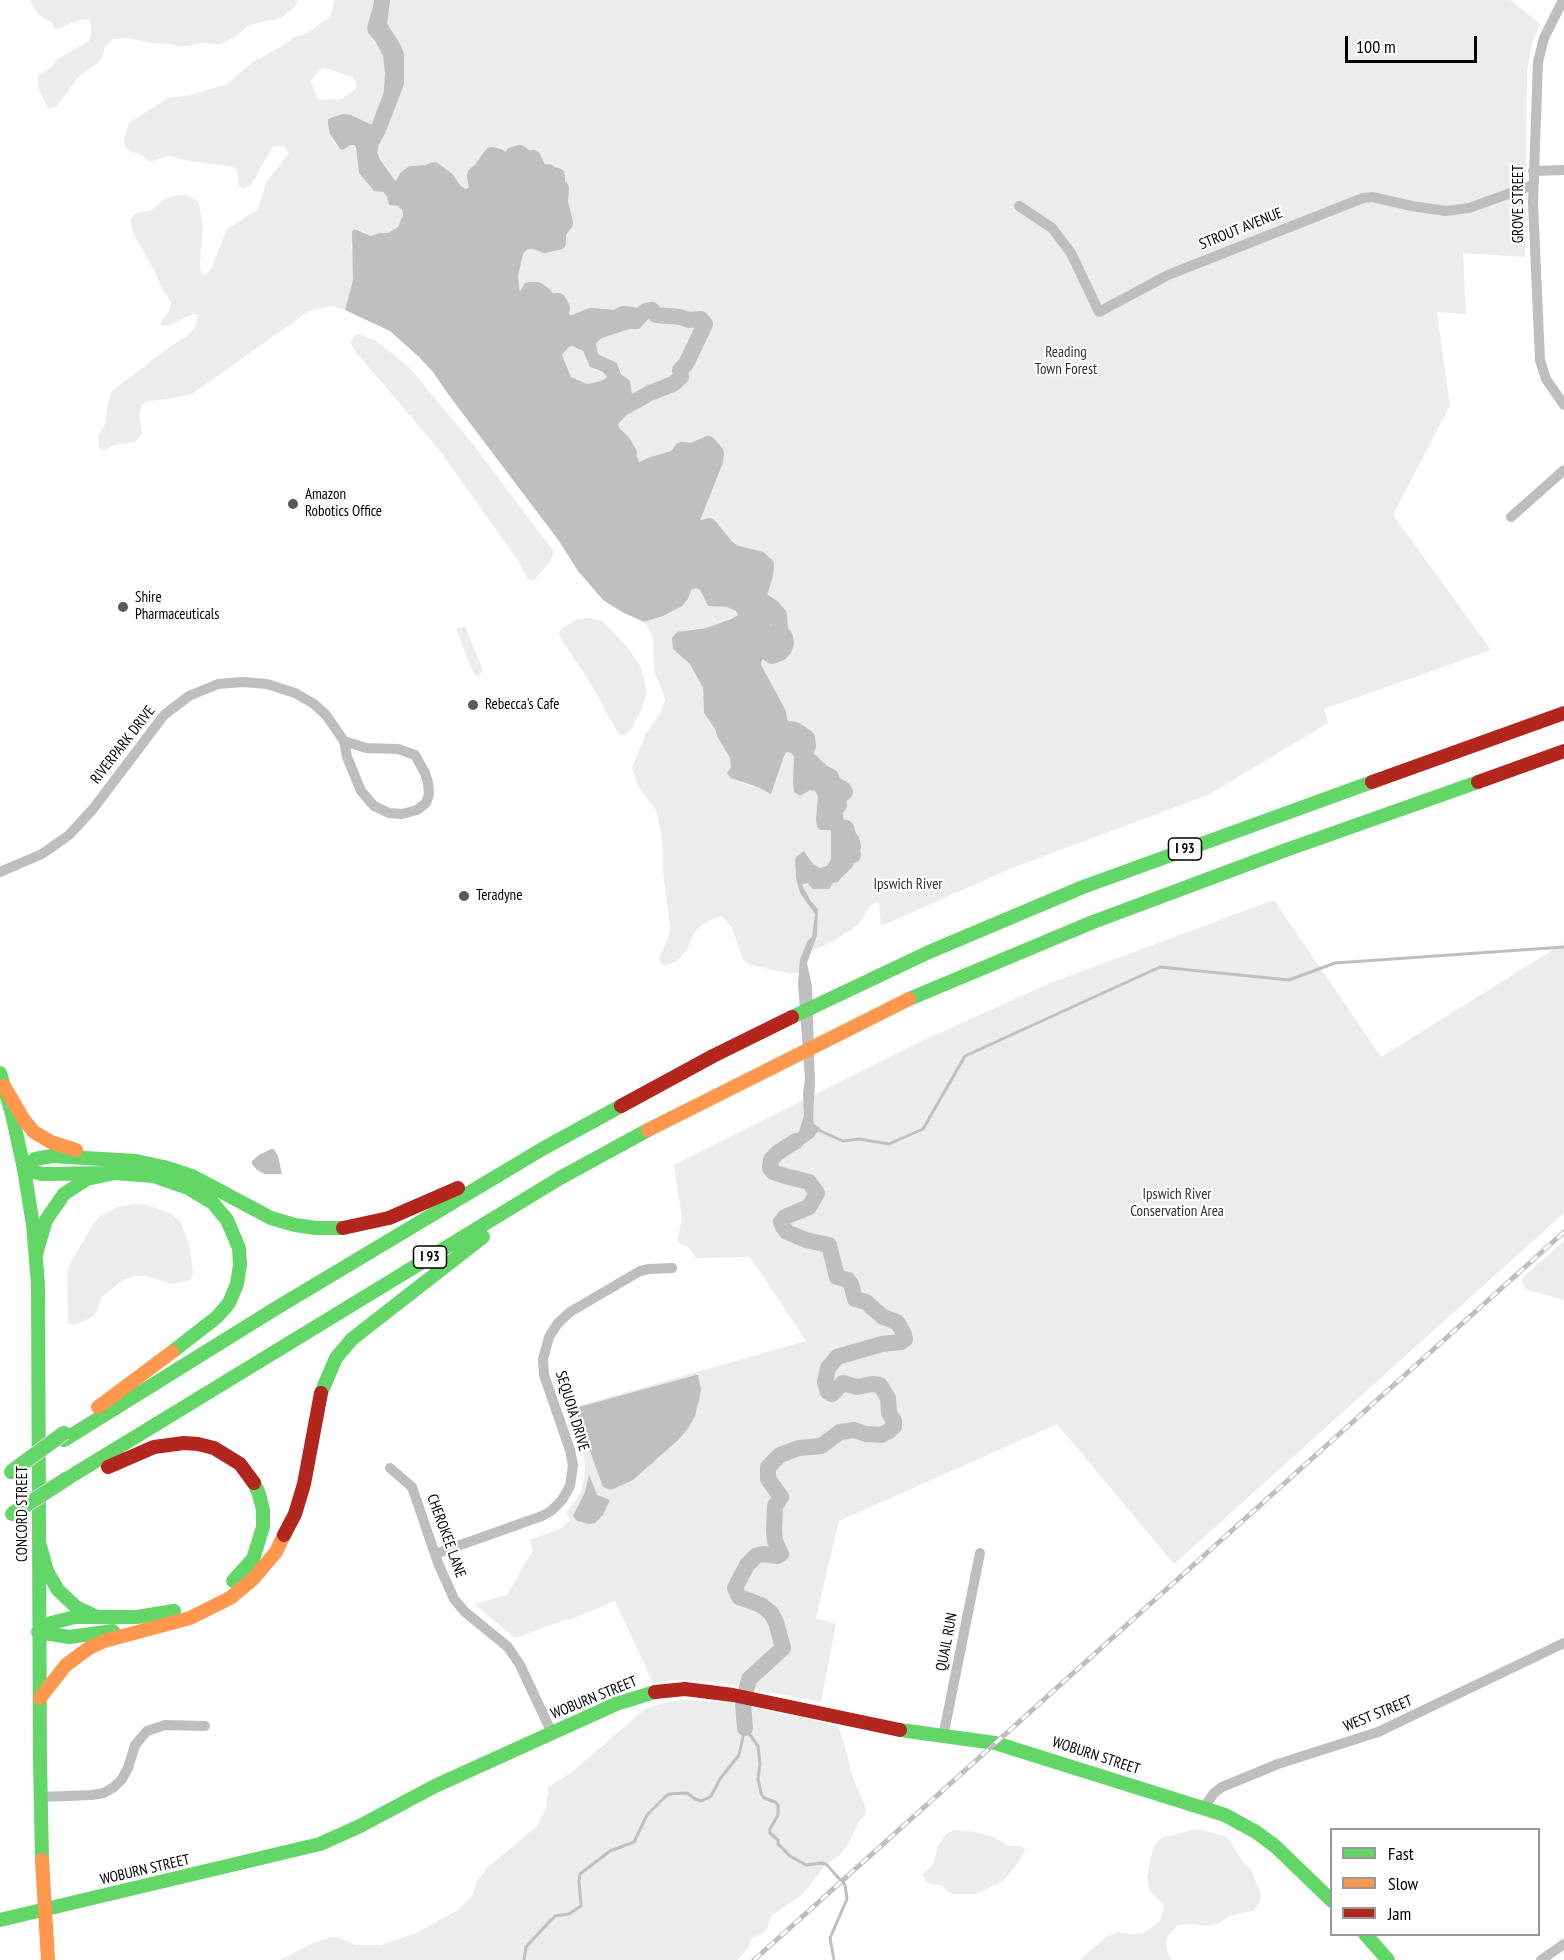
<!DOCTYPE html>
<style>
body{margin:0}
#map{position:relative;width:1564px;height:1960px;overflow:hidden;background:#fff;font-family:"PT Sans Narrow",sans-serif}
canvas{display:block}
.legend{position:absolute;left:1330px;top:1828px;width:210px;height:108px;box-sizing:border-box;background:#fff;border:2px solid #999;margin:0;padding:8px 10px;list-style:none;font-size:18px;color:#000}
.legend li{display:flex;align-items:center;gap:12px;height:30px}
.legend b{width:30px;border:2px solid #999}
.scale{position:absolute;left:1345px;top:36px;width:132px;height:27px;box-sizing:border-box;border:3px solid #000;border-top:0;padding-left:8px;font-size:18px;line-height:21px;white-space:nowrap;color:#000;-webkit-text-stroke:4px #fff;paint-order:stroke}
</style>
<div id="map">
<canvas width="1564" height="1960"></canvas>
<ul class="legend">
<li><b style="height:8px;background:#63d668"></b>Fast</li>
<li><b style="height:8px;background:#ff974d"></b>Slow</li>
<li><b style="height:8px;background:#b3261e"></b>Jam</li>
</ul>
<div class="scale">100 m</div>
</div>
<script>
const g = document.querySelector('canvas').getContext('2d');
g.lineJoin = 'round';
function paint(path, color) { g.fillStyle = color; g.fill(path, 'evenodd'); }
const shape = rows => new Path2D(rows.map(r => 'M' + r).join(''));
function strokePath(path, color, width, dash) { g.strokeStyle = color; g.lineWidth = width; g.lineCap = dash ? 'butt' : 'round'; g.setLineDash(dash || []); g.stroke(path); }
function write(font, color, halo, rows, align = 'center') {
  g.font = font + ' "PT Sans Narrow",sans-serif'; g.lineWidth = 4.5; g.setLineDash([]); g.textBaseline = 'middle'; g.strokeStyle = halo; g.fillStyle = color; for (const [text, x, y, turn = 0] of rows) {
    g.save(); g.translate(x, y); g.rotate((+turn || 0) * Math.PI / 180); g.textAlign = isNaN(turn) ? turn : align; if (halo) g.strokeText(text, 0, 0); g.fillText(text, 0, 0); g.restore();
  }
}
paint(shape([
 [30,0,298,0,295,6,281,18,249,25,235,37,220,44,202,43,180,47,170,44,151,43,128,38,113,39,106,45,100,61,78,77,57,106,48,109,39,90,38,76,52,67,56,60,89,41,91,33,91,24,89,20,84,19,71,23,59,29,54,28,52,23,38,14],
 [334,0,375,0,367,27,368,33,375,41,383,56,385,73,383,103,379,110,376,123,372,125,351,115,328,124,330,134,335,144,343,150,350,145,354,145,358,158,359,173,374,191,384,192,402,210,402,221,398,227,388,233,379,233,371,236,363,231,351,245,354,265,353,280,345,310,331,306,309,311,192,394,169,399,147,401,142,405,139,415,142,434,135,442,116,445,104,450,99,448,98,436,105,424,108,403,112,391,171,346,190,334,197,323,198,315,194,314,169,325,161,326,161,322,169,311,171,302,162,288,154,270,134,235,131,223,131,218,134,214,151,210,165,199,177,195,185,195,196,200,199,203,203,226,200,263,201,272,205,275,211,269,227,229,257,210,267,181,289,153,284,146,275,146,271,149,252,184,244,188,240,187,238,183,238,170,230,166,189,161,168,156,150,162,139,153,131,152,125,146,124,140,129,123,168,98,191,95,227,84,253,62,279,48,295,37,307,33,330,17],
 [325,68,352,77,356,82,356,89,341,99,318,100,311,81,319,70],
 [382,0,1510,0,1540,24,1532,44,1527,71,1525,257,1463,253,1466,314,1437,312,1450,405,1393,515,1491,650,1324,709,1328,723,1208,795,1012,868,881,926,879,902,871,905,858,925,835,940,812,951,817,936,818,909,803,889,802,885,838,882,847,870,845,865,846,857,852,856,845,852,844,849,849,838,849,833,843,827,837,826,834,812,837,803,833,806,828,804,831,796,835,794,839,788,833,783,831,777,823,773,807,758,805,753,807,750,787,730,781,728,778,713,752,665,759,645,767,629,774,621,772,607,761,600,759,594,765,575,750,556,734,553,701,529,691,526,690,520,696,510,716,453,707,444,692,451,682,450,676,458,652,465,639,471,631,468,627,459,629,453,624,443,612,432,609,422,632,395,617,363,598,354,596,343,602,338,630,329,639,329,639,316,623,314,616,318,591,315,574,323,565,323,560,321,562,308,550,302,544,295,526,297,520,300,512,298,510,275,516,249,522,243,532,240,545,245,558,242,558,232,565,223,560,202,561,197,560,188,554,189,551,185,553,183,551,175,548,172,540,173,535,162,527,159,520,153,513,155,511,164,506,166,499,157,492,155,481,170,475,175,477,189,474,194,466,198,455,192,447,180,439,172,427,173,406,179,401,189,391,189,370,158,369,153,371,142,378,130,396,83,397,63,392,46,382,31,379,24],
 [359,334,376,341,409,367,472,443,552,549,554,553,550,562,535,579,530,580,527,578,519,562,440,451,354,350,350,342,355,335],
 [572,346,583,351,588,364,595,370,603,372,607,377,601,381,587,384,571,377,562,355,569,347],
 [696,587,700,590,708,606,727,607,736,610,738,615,706,628,690,629,673,649,690,664,703,688,704,713,715,729,717,736,730,758,731,767,742,783,760,788,784,756,788,752,791,753,794,757,793,782,815,791,818,796,816,819,820,830,831,830,831,859,827,866,820,868,813,864,806,852,795,861,796,878,799,891,815,914,812,937,808,940,800,959,799,973,790,973,773,970,751,965,743,960,732,928,723,917,719,917,707,922,696,930,686,951,677,961,664,966,659,959,669,935,670,927,663,872,663,846,657,812,639,788,632,768,645,735,660,714,665,701,663,692,654,673,653,637,644,622,663,616,688,599,691,590],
 [589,618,602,621,628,648,641,667,647,693,643,706,632,728,626,734,622,735,618,733,591,684,562,640,559,633,561,629,576,620],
 [465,626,482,668,482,672,477,677,472,670,456,629],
 [1274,900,1381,1057,1564,943,1564,1213,1174,1564,1057,1424,839,1521,816,1618,836,1624,821,1702,709,1681,675,1680,653,1683,615,1601,569,1620,568,1619,515,1638,474,1604,507,1595,533,1550,530,1540,562,1528,570,1520,566,1513,580,1494,584,1480,585,1466,584,1457,567,1409,806,1341,750,1257,696,1258,688,1247,677,1242,682,1218,674,1165,922,1041,1050,983],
 [134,1204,147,1205,172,1214,181,1223,189,1244,193,1272,191,1280,172,1284,147,1276,134,1276,123,1280,102,1297,95,1315,82,1322,72,1325,68,1323,67,1274,71,1262,94,1222,101,1216,118,1207],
 [1564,1241,1564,1300,1528,1290,1524,1287,1521,1279],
 [682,1700,729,1702,836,1725,839,1728,844,1742,852,1776,865,1805,866,1813,858,1824,848,1845,840,1855,826,1864,803,1894,771,1916,767,1929,760,1935,752,1938,749,1946,738,1960,280,1960,309,1945,330,1937,337,1937,356,1945,381,1945,416,1933,458,1910,472,1896,477,1881,487,1868,537,1826,546,1809,548,1787,572,1772,645,1709,663,1703],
 [1197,1829,1225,1836,1230,1841,1243,1862,1251,1870,1261,1894,1261,1898,1258,1905,1253,1911,1229,1916,1219,1923,1207,1926,1189,1924,1178,1925,1168,1936,1166,1943,1168,1954,1172,1960,1080,1960,1106,1937,1119,1932,1130,1934,1144,1933,1160,1921,1164,1905,1150,1891,1147,1877,1151,1856,1156,1843,1164,1837],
 [956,1830,976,1832,993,1837,1009,1846,1019,1846,1025,1849,1024,1853,1008,1876,999,1883,976,1894,954,1894,947,1891,942,1886,932,1884,926,1881,922,1875,932,1866,939,1844,947,1833]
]), '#ececec');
paint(shape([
 [375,0,382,0,379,24,382,31,392,46,397,63,396,83,378,130,371,142,369,153,372,162,391,189,401,189,406,179,412,174,427,173,434,170,447,180,455,192,466,198,474,194,477,189,475,175,481,170,492,155,499,157,506,166,511,164,513,155,520,153,527,159,533,158,540,172,548,172,551,175,557,176,557,181,551,185,554,189,561,188,560,202,565,223,558,232,558,242,545,245,532,240,523,243,516,249,510,275,512,297,520,300,526,297,530,290,537,290,544,295,550,302,558,301,562,308,560,321,565,323,574,323,591,315,615,318,623,314,647,315,648,319,639,329,630,329,602,338,596,343,598,354,617,363,621,374,630,381,632,395,609,422,612,432,623,443,629,453,627,459,631,463,632,468,639,471,676,458,682,450,692,451,708,444,716,453,715,461,696,510,690,520,691,526,701,529,709,526,728,549,734,553,759,559,766,565,765,575,759,594,761,600,775,610,777,618,767,629,759,645,752,665,778,713,782,728,795,730,807,738,808,746,805,753,807,758,823,773,831,777,833,783,844,790,845,792,841,795,831,796,828,804,833,806,837,803,839,805,834,812,837,825,846,828,853,847,845,847,846,852,852,852,853,855,846,857,845,865,847,870,838,882,833,883,829,889,813,889,807,883,802,885,811,901,818,909,817,936,807,963,812,986,815,1083,813,1116,814,1124,820,1128,814,1137,797,1149,778,1155,775,1148,799,1132,804,1115,803,1093,805,1079,798,983,800,959,808,940,812,937,815,914,800,893,796,878,795,861,796,857,804,851,813,864,820,868,827,866,831,859,831,830,820,830,817,827,816,819,818,796,815,791,810,790,800,796,794,792,793,782,794,757,791,753,787,752,784,756,771,794,760,788,731,778,727,773,731,767,730,758,717,736,715,729,704,713,703,688,690,664,673,649,672,638,677,632,706,628,731,619,738,615,736,611,727,607,708,606,700,590,696,588,691,590,688,599,682,606,663,616,644,622,622,612,603,600,578,571,559,541,448,394,433,372,418,356,390,331,345,310,353,280,352,232,354,229,371,236,379,233,388,233,398,227,403,215,402,210,398,206,389,205,387,196,384,192,374,191,359,173,356,148,354,145,350,145,343,150,340,149,330,134,328,124,328,119,342,114,351,115,372,125,376,123,379,110,383,103,385,73,383,56,375,41,368,33,367,27],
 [572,346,583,351,590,367,603,372,607,377,601,381,587,384,571,377,562,355,569,347],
 [271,1149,274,1149,278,1156,282,1174,264,1174,257,1170,252,1164,252,1161,259,1155],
 [696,1375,698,1375,701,1389,699,1400,695,1416,687,1430,678,1440,633,1480,611,1490,603,1487,578,1418,577,1413,579,1407],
 [589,1474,597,1495,610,1500,603,1515,595,1523,589,1524,577,1521,573,1516,585,1492]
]), '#bfbfbf');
strokePath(shape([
 [816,1129,843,1141,859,1139,889,1144,923,1129,965,1056,1160,967,1289,980,1335,963,1564,947],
 [745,1728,758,1746,760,1763,758,1779,761,1793,764,1798,775,1802,778,1805,778,1815,770,1829,770,1833,778,1840,778,1844,790,1856,806,1865,821,1863,826,1864,845,1885,847,1899,830,1938,834,1960],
 [524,1960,526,1947,551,1920,555,1916,569,1914,581,1906,579,1881,580,1874,610,1851,634,1842,647,1815,666,1796,669,1794,687,1793,695,1799,702,1801,711,1796,720,1779,739,1755,745,1728]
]), '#bfbfbf', 3);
strokePath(shape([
 [382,0,379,24,382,31,392,46,396,55,396,83,378,130,371,142,369,153,372,162,391,189,401,189,406,179,412,174,427,173,434,170,447,180,455,192,466,198,474,194,477,189,475,175,481,170,492,155,499,157,504,161,506,166,511,164,513,155,520,153,527,159,533,158,540,173,548,172,551,175,557,176,557,181,551,185,554,189,561,188,560,202,565,223,558,232,558,242,545,245,532,240,522,243,516,249,510,275,512,298,520,300,526,297,530,290,537,290,544,295,550,302,558,301,562,308,560,321,565,323,574,323,591,316,616,318,623,314,639,316,646,311,652,310,656,315,680,317,689,320,701,319,705,324,686,364,680,370,681,377,673,384,650,393,621,409,609,422,612,432,623,443,629,453,627,459,631,463,631,468,639,471,652,465,676,458,682,450,692,451,708,444,716,453,715,461,690,524,701,529,709,526,728,549,734,553,759,559,766,565,765,575,759,594,761,600,772,607,779,615,780,631,785,637,786,643,784,649,780,653,772,656,767,652,772,644,777,640,777,636,773,633,766,635,759,645,752,665,778,713,781,728,795,730,807,738,808,746,805,753,807,758,823,773,831,777,833,783,843,789,845,792,841,795,831,796,828,804,833,806,837,803,839,805,834,812,837,826,846,828,849,838,852,841,853,847,845,847,844,849,845,852,852,852,853,855,846,857,846,862,838,870],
 [745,1728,743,1704,749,1679,783,1648,776,1622,771,1613,761,1605,739,1597,735,1588,747,1565,756,1556,763,1554,777,1556,781,1554,775,1541,774,1531,775,1506,781,1497,768,1479,768,1467,780,1455,799,1448,821,1446,840,1432,854,1430,866,1434,881,1435,889,1431,894,1426,894,1421,889,1413,888,1398,880,1385,872,1384,857,1387,843,1383,832,1394,828,1392,825,1382,828,1368,837,1357,882,1344,901,1342,905,1339,903,1332,897,1322,883,1317,866,1302,855,1299,851,1284,848,1280,837,1277,829,1245,806,1240,787,1232,783,1227,781,1222,785,1217,809,1207,817,1193,809,1182,785,1176,773,1172,770,1168,771,1160,777,1153,796,1141]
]), '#bfbfbf', 16);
strokePath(shape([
 [1563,0,1544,38,1538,62,1533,203,1540,360,1546,379,1564,405],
 [1533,171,1564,170],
 [1019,206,1052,228,1071,253,1099,312,1168,275,1363,198,1372,197,1412,206,1446,211,1469,208,1533,185],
 [1511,517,1564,470],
 [0,872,42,854,69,835,93,809,164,715,189,696,218,684,243,682,267,684,295,693,314,704,326,715,344,741,347,757,361,791,374,806,389,813,402,814,417,810,426,803,429,794,428,783,425,773,415,755,398,749,366,748,344,741],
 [390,1468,412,1487,438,1563,454,1599,465,1612,508,1647,520,1665,552,1733],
 [435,1554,542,1516,551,1511,562,1500,570,1486,573,1465,570,1450,544,1375,543,1359,549,1337,558,1323,570,1312,640,1271,649,1269,672,1268],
 [943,1737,980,1553],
 [41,1797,92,1795,104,1793,114,1787,122,1779,128,1768,135,1745,147,1731,165,1725,205,1726],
 [1204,1807,1214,1793,1222,1787,1278,1764,1378,1732,1564,1643],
 [1541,1960,1564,1944]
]), '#bebebe', 10);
strokePath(shape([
 [909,999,1093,922,1286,850,1478,782],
 [792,1017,929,952,1083,887,1372,782],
 [0,1073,12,1114,24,1169,33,1225,38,1284,40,1761,42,1860],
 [115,1173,42,1174,24,1169,35,1159,52,1156,136,1161,164,1167,192,1176,271,1218,295,1225,316,1228,343,1228],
 [36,1254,46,1220,64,1194,87,1179,115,1173,153,1176,188,1188,213,1203,227,1220,239,1248,240,1265,237,1284,229,1303,217,1317,172,1352],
 [321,1393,336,1358,352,1339,483,1237],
 [64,1440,278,1307,544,1148,621,1106],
 [68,1478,560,1178,648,1130],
 [39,1542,47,1571,58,1590,76,1607,95,1616],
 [233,1581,253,1559,263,1527,263,1510,259,1494,254,1483],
 [38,1632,51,1623,75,1617,137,1617,174,1611],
 [38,1632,69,1637,113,1631],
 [900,1730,995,1743,1225,1815,1256,1832,1275,1846,1332,1901],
 [0,1920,320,1844,360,1826,435,1786,616,1704,655,1692],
 [1365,1934,1388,1960]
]), '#63d668', 14);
strokePath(shape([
 [4,1086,24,1120,34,1132,51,1142,76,1150],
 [648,1130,909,999],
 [98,1407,172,1352],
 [40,1698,66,1665,89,1648,104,1641,190,1618,230,1598,253,1579,276,1552,284,1535],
 [42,1860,48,1960]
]), '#ff974d', 14);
strokePath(shape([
 [1372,782,1564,713],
 [1478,782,1564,751],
 [621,1106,713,1056,792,1017],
 [343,1228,389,1218,458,1188],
 [108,1467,154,1447,184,1443,198,1444,214,1448,240,1464,254,1483],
 [284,1535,295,1514,304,1484,321,1393],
 [655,1692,685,1689,733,1695,900,1730]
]), '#b3261e', 14);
const rail = shape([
 [754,1960,1564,1232]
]);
strokePath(rail, '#bebebe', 5);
strokePath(rail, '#fff', 3, [9]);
const fastBridge = shape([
 [11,1472,64,1433],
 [12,1514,68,1478]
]);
strokePath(fastBridge, '#dbdbdb', 16, []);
strokePath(fastBridge, '#63d668', 14);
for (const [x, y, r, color] of [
 [293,504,6,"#595959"],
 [123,607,6,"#595959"],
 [473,705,6,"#595959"],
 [464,896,6,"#595959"]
]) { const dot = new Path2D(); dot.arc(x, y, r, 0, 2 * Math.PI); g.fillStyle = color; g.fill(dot); strokePath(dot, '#fff', 2); }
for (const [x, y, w] of [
 [1185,849,33],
 [430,1257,33]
]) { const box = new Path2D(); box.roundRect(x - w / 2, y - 11, w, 22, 4.5); g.fillStyle = '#fff'; g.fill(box); strokePath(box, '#000', 1.5); }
write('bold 14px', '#000', null, [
 ["I 93",1185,849],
 ["I 93",430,1257]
]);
write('15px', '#000', '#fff', [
 ["GROVE STREET",1519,204,-90],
 ["STROUT AVENUE",1241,229,-22],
 ["RIVERPARK DRIVE",123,745,-52],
 ["SEQUOIA DRIVE",572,1411,73],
 ["CONCORD STREET",23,1514,-90],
 ["CHEROKEE LANE",446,1536,70],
 ["QUAIL RUN",947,1642,-79],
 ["WOBURN STREET",594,1698,-22],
 ["WEST STREET",1378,1714,-22],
 ["WOBURN STREET",1096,1756,18],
 ["WOBURN STREET",145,1870,-13]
]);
write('15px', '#333', '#fff', [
 ["Reading",1066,353],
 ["Town Forest",1066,370],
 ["Ipswich River",908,885],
 ["Ipswich River",1177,1195],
 ["Conservation Area",1177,1212]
]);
write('15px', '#000', '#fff', [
 ["Amazon",305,495],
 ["Robotics Office",305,512],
 ["Shire",135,598],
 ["Pharmaceuticals",135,615],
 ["Rebecca's Cafe",485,705],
 ["Teradyne",476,896]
], 'left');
</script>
